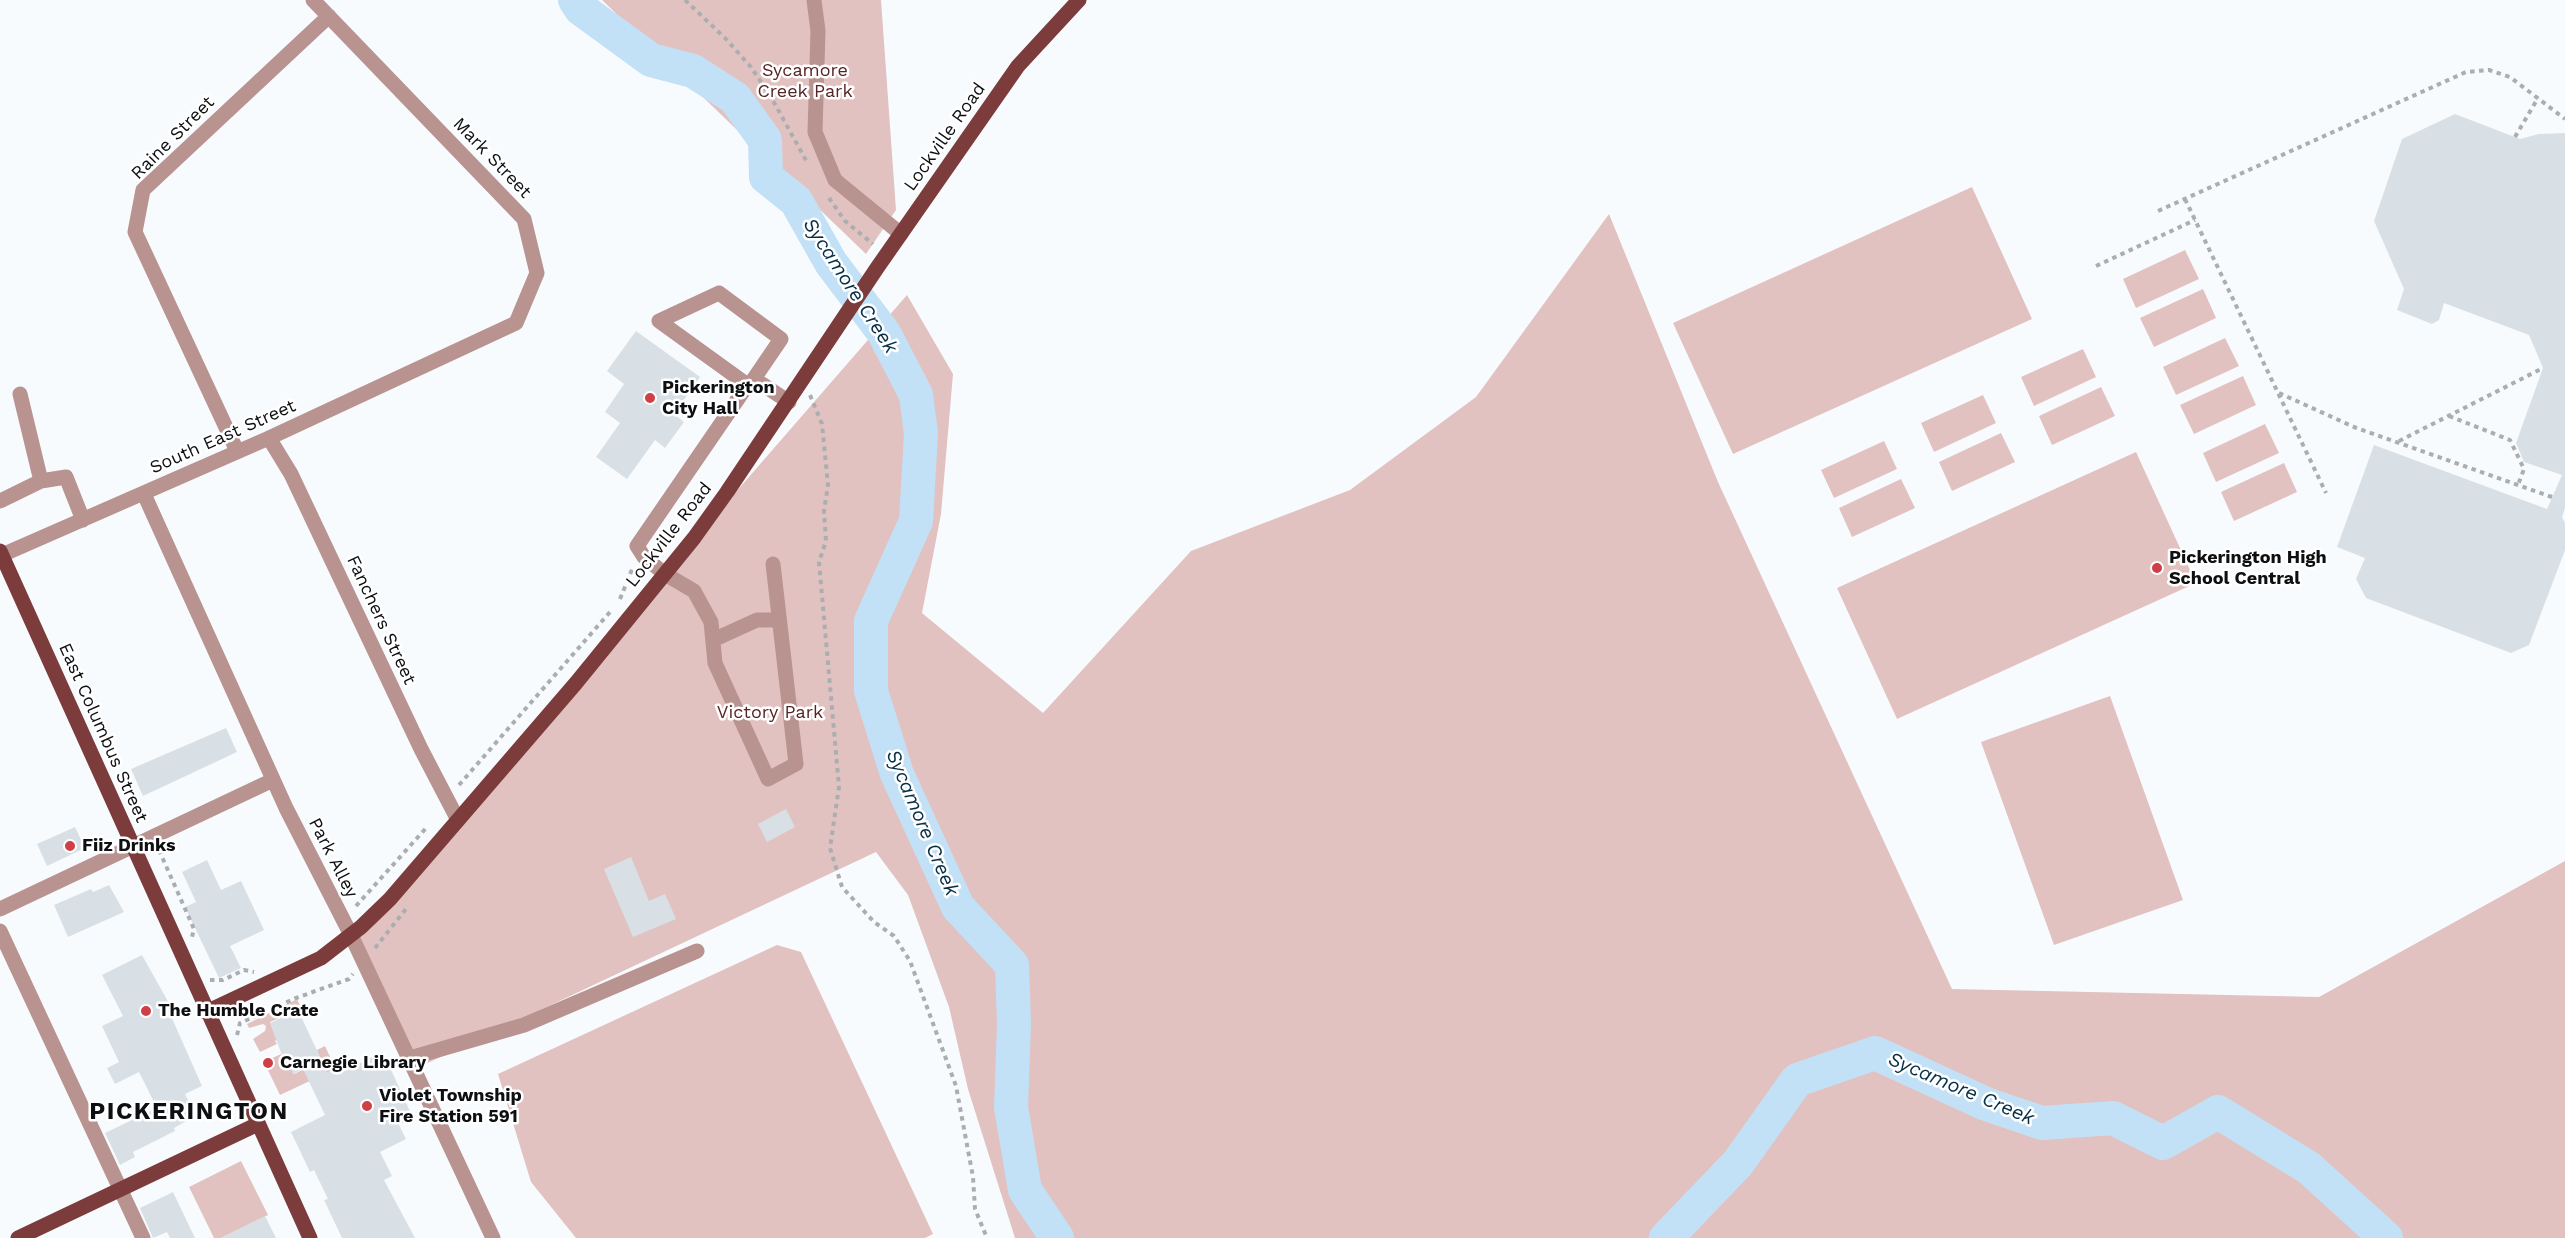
<!DOCTYPE html>
<style>
body{margin:0}
canvas{display:block;background:#f8fbfe}
</style>
<canvas width="2565" height="1238"></canvas>
<script>
const g = document.querySelector('canvas').getContext('2d');
g.lineJoin = 'round';
function paint(path, color) { g.fillStyle = color; g.fill(path, 'evenodd'); }
const shape = rows => new Path2D(rows.map(r => 'M' + r).join(''));
function strokePath(path, color, width, dash) { g.strokeStyle = color; g.lineWidth = width; g.lineCap = dash ? 'butt' : 'round'; g.setLineDash(dash || []); g.stroke(path); }
function write(font, color, halo, rows, align = 'center') {
  g.font = font + ' "Work Sans",sans-serif'; g.lineWidth = 5; g.setLineDash([]); g.textBaseline = 'middle'; g.strokeStyle = halo; g.fillStyle = color; for (const [text, x, y, turn = 0] of rows) {
    g.save(); g.translate(x, y); g.rotate((+turn || 0) * Math.PI / 180); g.textAlign = isNaN(turn) ? turn : align; if (halo) g.strokeText(text, 0, 0); g.fillText(text, 0, 0); g.restore();
  }
}
paint(shape([
 [602,0,881,0,896,210,866,254],
 [1972,187,2032,319,1733,454,1673,323],
 [1609,214,1718,482,1952,989,2319,997,2565,861,2565,1238,1015,1238,968,1089,949,1007,908,895,876,852,415,1069,351,935,907,295,953,374,941,514,922,613,1043,713,1191,551,1350,490,1476,397],
 [2185,250,2199,279,2136,308,2123,279],
 [2203,289,2216,318,2154,347,2140,318],
 [2225,338,2239,366,2176,395,2163,367],
 [2083,349,2096,377,2034,406,2021,377],
 [2243,376,2256,405,2194,434,2180,405],
 [2101,387,2115,416,2052,445,2039,416],
 [1983,395,1996,423,1934,452,1921,423],
 [2265,424,2279,453,2216,482,2203,453],
 [2001,433,2015,462,1952,491,1939,462],
 [1884,441,1897,469,1834,498,1821,470],
 [2136,452,2196,583,1897,719,1837,588],
 [2284,463,2297,492,2234,521,2221,492],
 [1901,479,1915,508,1852,537,1839,508],
 [2110,696,2183,900,2054,945,1981,742],
 [777,945,801,952,933,1234,925,1238,576,1238,531,1182,498,1074],
 [297,999,303,1012,300,1014,298,1010,270,1022,277,1040,275,1041,277,1044,260,1052,253,1039,265,1031,266,1026,263,1024,249,1028,247,1024],
 [325,1046,333,1063,329,1065,331,1071,280,1095,264,1062,281,1054,283,1058,285,1057,294,1074,321,1061,317,1050],
 [241,1161,268,1215,221,1238,214,1238,189,1187]
]), '#e2c2c0');
strokePath(shape([
 [575,0,581,9,651,60,693,71,735,98,765,140,766,177,796,201,831,263,884,333,916,395,921,434,916,521,871,621,871,691,897,774,958,907,1012,965,1014,1024,1011,1107,1025,1190,1057,1238],
 [1666,1238,1738,1163,1797,1080,1875,1053,1986,1104,2042,1123,2113,1118,2163,1143,2218,1112,2309,1168,2386,1238]
]), '#c2e1f7', 34);
paint(shape([
 [2455,114,2520,139,2539,134,2565,133,2565,508,2562,517,2565,523,2565,550,2529,645,2511,653,2366,598,2356,579,2365,558,2337,547,2374,445,2547,509,2562,475,2524,462,2516,443,2543,368,2529,335,2444,303,2439,320,2432,324,2397,310,2404,289,2374,221,2402,139],
 [636,331,700,377,674,414,684,422,665,448,655,440,627,479,596,457,620,423,605,412,624,384,607,371],
 [226,728,237,752,143,796,131,769],
 [786,809,795,827,767,842,758,824],
 [75,827,85,848,47,866,37,844],
 [631,857,649,901,665,894,676,919,633,937,604,869],
 [207,860,221,890,241,881,264,930,230,946,241,968,219,978,185,907,196,902,182,872],
 [109,885,124,912,68,937,54,905,91,889,93,892],
 [142,955,175,1014,171,1016,202,1086,185,1094,193,1110,192,1118,174,1128,175,1131,133,1152,135,1157,120,1165,105,1133,157,1108,139,1072,115,1084,107,1068,119,1062,102,1026,123,1016,102,975],
 [298,1010,327,1072,333,1070,336,1075,383,1052,413,1118,399,1125,406,1139,380,1152,392,1176,384,1180,415,1238,342,1238,324,1200,328,1199,314,1170,310,1172,291,1132,325,1115,303,1069,293,1074,285,1057,283,1058,270,1023],
 [173,1192,195,1238,170,1238,167,1232,153,1238,140,1208],
 [265,1216,276,1238,221,1238]
]), '#d8e0e6');
strokePath(shape([
 [685,0,725,38,751,67,771,97,808,164],
 [2515,137,2538,98],
 [829,198,845,221,873,244],
 [2185,199,2326,493],
 [2158,211,2466,72,2489,70,2510,77,2565,119],
 [2096,266,2195,220],
 [2279,393,2354,427,2552,497],
 [810,395,822,424,828,485,824,511,826,541,819,562,839,787,830,848,842,887,874,922,894,936,910,961,956,1086,973,1177,975,1209,987,1238],
 [2449,416,2510,440,2524,469,2518,485],
 [2399,441,2543,368],
 [620,599,633,567],
 [459,785,610,612],
 [159,850,194,929,192,937],
 [356,906,427,827],
 [375,948,406,909],
 [210,980,223,980,244,970,254,972],
 [237,1035,240,1023,296,998,349,979,353,974]
]), '#abaeb0', 4, [4.5, 4.5]);
strokePath(shape([
 [814,0,818,31,815,132,835,180,901,234],
 [719,293,781,339,749,386,659,321,719,293],
 [269,438,291,474,421,749,458,820],
 [237,451,135,232,143,190,329,16],
 [41,481,66,477,83,520],
 [144,494,286,808,351,935,493,1238],
 [0,501,41,481,20,394],
 [2,555,269,438,516,323,537,273,524,219,313,0],
 [773,564,796,764,768,779,715,663,711,622,694,591,665,574,644,557,637,546,744,390,749,386,762,384,789,402],
 [713,640,757,620,779,620],
 [0,909,273,780],
 [0,931,143,1238],
 [410,1058,524,1025,697,951]
]), '#b99390', 15);
strokePath(shape([
 [0,551,310,1238],
 [206,1012,321,958,361,927,390,899,576,683,694,538,727,492,877,268,1018,66,1079,0],
 [18,1238,258,1124]
]), '#7c3c3b', 15);
for (const [x, y, r, color] of [
 [650,398,6,"#cf3f45"],
 [2157,568,6,"#cf3f45"],
 [70,846,6,"#cf3f45"],
 [146,1011,6,"#cf3f45"],
 [268,1063,6,"#cf3f45"],
 [367,1106,6,"#cf3f45"]
]) { const dot = new Path2D(); dot.arc(x, y, r, 0, 2 * Math.PI); g.fillStyle = color; g.fill(dot); strokePath(dot, '#fff', 2); }
write('18px', '#562424', '#fff', [
 ["Sycamore",805,71],
 ["Creek Park",805,92],
 ["Victory Park",770,713]
]);
write('18px', '#0d0f11', '#fff', [
 ["Lockville Road",945,137,-55],
 ["Raine Street",173,138,-45],
 ["Mark Street",492,158,46],
 ["South East Street",223,437,-24],
 ["Lockville Road",669,535,-52],
 ["Fanchers Street",381,620,65],
 ["East Columbus Street",103,733,66],
 ["Park Alley",333,858,63]
]);
write('bold 18px', '#0d0f11', '#fff', [
 ["Pickerington",662,388],
 ["City Hall",662,409],
 ["Pickerington High",2169,558],
 ["School Central",2169,579],
 ["Fiiz Drinks",82,846],
 ["The Humble Crate",158,1011],
 ["Carnegie Library",280,1063],
 ["Violet Township",379,1096],
 ["Fire Station 591",379,1117]
], 'left');
write('italic 20px', '#073047', '#fff', [
 ["Sycamore Creek",850,286,57],
 ["Sycamore Creek",922,823,67],
 ["Sycamore Creek",1961,1089,23]
]);
g.letterSpacing = '1.5px';
write('bold 24px', '#0d0f11', '#fff', [
 ["PICKERINGTON",189,1112]
]);
g.letterSpacing = '0px';
</script>
